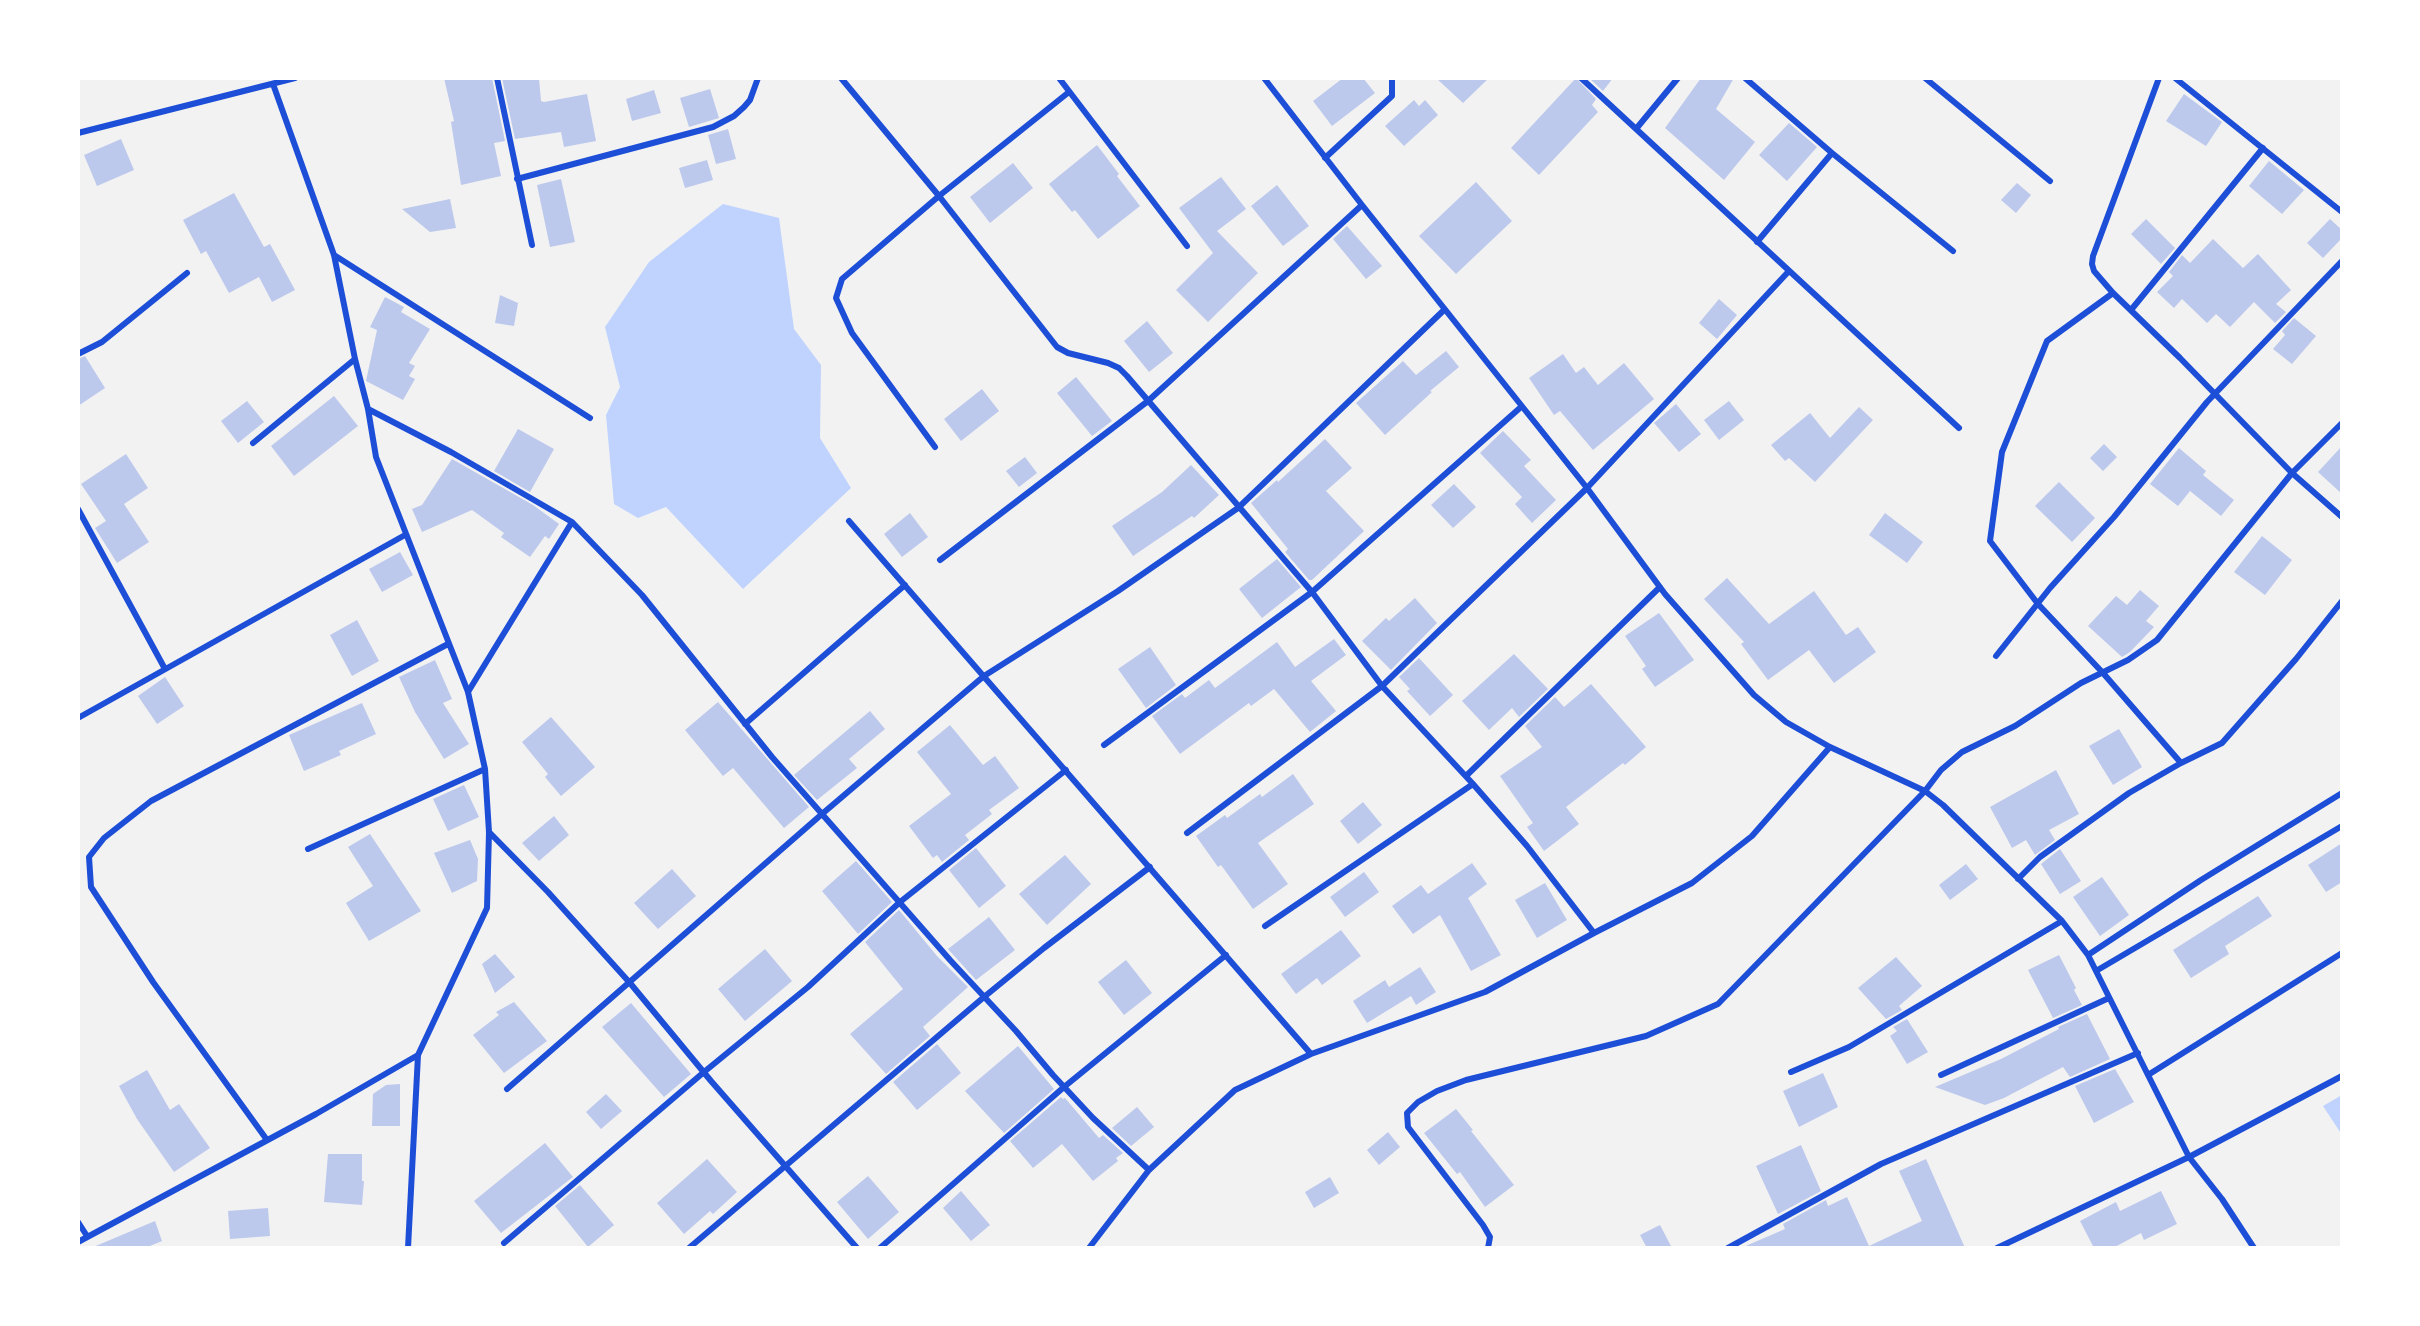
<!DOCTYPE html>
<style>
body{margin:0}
#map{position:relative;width:2420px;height:1326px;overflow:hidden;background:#f2f2f2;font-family:"Zilla Slab",serif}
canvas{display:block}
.frame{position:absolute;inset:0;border:80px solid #fff;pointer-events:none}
</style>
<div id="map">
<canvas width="2420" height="1326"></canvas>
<div class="frame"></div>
</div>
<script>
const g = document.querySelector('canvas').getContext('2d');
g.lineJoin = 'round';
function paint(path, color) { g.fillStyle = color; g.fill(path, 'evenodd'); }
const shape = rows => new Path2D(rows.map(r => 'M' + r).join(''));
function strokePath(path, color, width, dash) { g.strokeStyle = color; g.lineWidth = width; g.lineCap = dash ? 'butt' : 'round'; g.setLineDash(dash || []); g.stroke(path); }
paint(shape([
 [723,204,779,218,794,329,821,365,820,438,851,488,743,589,666,507,638,518,614,504,606,415,620,387,605,327,649,262],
 [2342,1095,2342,1135,2323,1106]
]), '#bfd3fe');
paint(shape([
 [444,78,492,78,505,141,494,143,501,176,461,185,451,122,454,121],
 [502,78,539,78,541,101,544,102,587,94,596,141,564,147,561,132,515,139],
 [1343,78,1363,78,1375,93,1332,126,1313,101],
 [1436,78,1489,78,1463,103],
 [1576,78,1596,99,1592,105,1598,112,1539,175,1511,148],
 [1589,78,1613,78,1603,91],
 [1701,78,1734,78,1716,109,1755,142,1724,180,1665,128],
 [710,89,719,118,689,127,680,98],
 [654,90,661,113,632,121,626,99],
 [2184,94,2222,122,2206,146,2166,121],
 [1414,100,1419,106,1425,100,1438,115,1404,146,1385,126],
 [1789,123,1817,147,1787,181,1759,155],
 [728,129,736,159,716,164,708,135],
 [121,139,134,170,97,186,84,155],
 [1097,145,1119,174,1117,176,1140,206,1098,239,1075,210,1072,212,1049,184],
 [707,160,713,180,685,188,679,168],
 [2269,161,2304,190,2282,214,2249,186],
 [1013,163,1033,188,990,223,970,197],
 [1221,177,1246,209,1217,231,1258,273,1208,322,1176,290,1213,253,1179,208],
 [561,179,575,242,550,247,537,185],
 [1476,182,1512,221,1456,274,1419,236],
 [2017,183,2031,195,2016,213,2001,200],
 [1277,185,1309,226,1283,246,1251,206],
 [234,193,264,247,270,244,295,290,272,302,259,277,229,293,206,251,201,254,183,220],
 [450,199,456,228,430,232,402,209],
 [2146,219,2175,248,2161,264,2131,234],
 [2330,219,2342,230,2342,238,2323,258,2307,243],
 [1347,226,1382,266,1366,279,1333,239],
 [2213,239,2243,268,2258,254,2291,290,2276,304,2286,312,2275,323,2254,302,2230,327,2216,314,2207,323,2182,299,2174,308,2157,292,2173,276,2169,272,2182,255,2190,263],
 [500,295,518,303,514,326,495,323],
 [385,297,404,307,401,312,430,329,409,363,415,366,409,376,415,379,403,400,366,381,377,330,370,327],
 [1719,299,1737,315,1717,339,1699,323],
 [2294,318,2316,336,2292,364,2273,349,2285,335,2282,331],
 [1147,321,1173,353,1149,372,1124,341],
 [1446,351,1459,367,1430,391,1432,392,1385,435,1356,403,1403,361,1416,375],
 [1563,354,1576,373,1584,367,1598,385,1624,363,1654,399,1593,450,1560,411,1554,415,1529,378],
 [85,356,105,388,78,406,78,359],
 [1076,377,1112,421,1092,436,1057,393],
 [982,389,999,411,961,441,944,419],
 [334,396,358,426,294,476,271,446],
 [247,401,264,422,238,443,221,421],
 [1729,401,1744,420,1719,440,1704,420],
 [1676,404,1701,434,1679,452,1654,423],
 [1859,407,1873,420,1815,482,1789,458,1785,461,1771,445,1810,413,1830,438],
 [518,429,554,449,530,492,494,471],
 [1503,431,1531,460,1524,466,1556,500,1532,523,1515,504,1522,497,1480,453],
 [1325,439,1352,468,1326,491,1364,531,1312,580,1309,580,1285,552,1288,549,1251,503,1277,480,1278,482],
 [2104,444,2117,457,2103,471,2090,458],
 [2342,446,2342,494,2318,472],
 [2179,448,2206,471,2203,475,2234,500,2221,516,2190,491,2178,506,2150,484],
 [126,454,148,488,124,504,149,542,117,563,95,528,106,521,81,484],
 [1025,457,1037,473,1019,487,1006,471],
 [452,459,533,505,559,524,549,539,545,536,530,557,501,537,504,533,472,510,422,532,412,509,422,505],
 [1191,465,1219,495,1194,518,1192,516,1133,556,1112,526,1162,492],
 [2059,482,2095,518,2072,542,2035,506],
 [1454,484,1476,507,1453,528,1431,505],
 [910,513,928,537,902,557,884,534],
 [1885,513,1923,542,1907,563,1869,535],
 [2262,536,2292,560,2265,595,2234,572],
 [400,552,413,575,382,592,369,569],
 [1277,559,1301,587,1262,618,1239,589],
 [1727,578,1769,624,1814,591,1846,635,1858,627,1876,652,1834,683,1809,650,1768,680,1741,644,1744,642,1704,599],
 [2140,590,2159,606,2146,621,2154,627,2130,652,2122,657,2088,626,2116,596,2127,605],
 [1415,598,1437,623,1391,670,1362,641,1386,618,1389,621],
 [1659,613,1694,660,1655,687,1642,669,1646,666,1625,636],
 [357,620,379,661,352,676,330,635],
 [1334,639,1346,655,1311,681,1336,711,1310,732,1274,689,1251,706,1249,703,1180,754,1152,716,1182,694,1185,698,1209,680,1215,688,1277,642,1295,667],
 [1150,647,1176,685,1146,708,1118,669],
 [1514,654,1548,689,1519,717,1512,708,1489,730,1462,701],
 [1419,658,1453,695,1430,716,1407,691,1410,689,1399,677],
 [435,660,452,699,443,703,469,744,444,759,415,712,399,677],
 [165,677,184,706,157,724,138,696],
 [1591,684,1646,747,1625,765,1623,763,1566,807,1579,824,1544,851,1527,827,1533,823,1500,776,1542,747,1525,726,1555,697,1564,707],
 [718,702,809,807,784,828,733,768,723,776,685,730],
 [362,703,376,734,339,751,341,755,304,771,289,735],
 [870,711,885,729,849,759,857,768,817,800,794,775],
 [551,717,595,767,561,796,545,777,548,774,522,742],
 [950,725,983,765,995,756,1019,788,989,810,992,814,965,835,969,840,942,862,937,855,933,858,909,826,951,794,917,752],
 [2119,729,2142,767,2113,785,2089,746],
 [2056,770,2079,814,2049,830,2055,840,2035,855,2026,840,2012,848,1990,807],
 [1293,774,1314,804,1258,843,1288,884,1253,909,1221,865,1218,867,1196,836,1225,815,1227,818,1260,794,1262,797],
 [464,785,479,817,448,831,433,799],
 [1363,802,1382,825,1358,844,1340,821],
 [554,816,569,835,539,861,522,843],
 [370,834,421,911,369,941,346,903,373,886,348,847],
 [470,840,478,859,477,881,452,893,434,853],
 [2342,843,2342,882,2326,892,2308,865],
 [976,848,1006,886,979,908,949,870],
 [2060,849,2081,881,2060,894,2041,864],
 [1065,855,1091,884,1047,925,1019,894],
 [856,861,892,902,858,934,822,891],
 [1472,863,1487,884,1468,898,1501,955,1471,971,1440,915,1413,934,1392,906,1421,885,1428,894],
 [1966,864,1978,879,1950,900,1939,885],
 [672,869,696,896,658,929,634,903],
 [1364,872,1379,892,1345,917,1330,897],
 [2102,877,2129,915,2100,936,2073,897],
 [1545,883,1567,920,1537,938,1515,900],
 [2258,896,2272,916,2225,946,2229,954,2191,978,2173,950],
 [899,910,937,956,968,987,923,1027,930,1036,886,1074,850,1034,903,989,865,942],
 [989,917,1015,950,976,980,948,949],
 [1341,930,1361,956,1322,985,1317,978,1296,994,1281,974],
 [765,949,792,981,745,1021,718,989],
 [495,954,515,977,495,993,482,964],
 [2059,955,2076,988,2074,990,2082,1005,2053,1018,2028,970],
 [1896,957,1922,986,1899,1006,1902,1010,1886,1019,1858,988],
 [1126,960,1152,993,1124,1015,1098,982],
 [1420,967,1436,992,1416,1005,1411,996,1367,1023,1353,1001,1385,980,1389,987],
 [514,1002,547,1041,504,1073,473,1035,499,1015,496,1012],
 [631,1003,691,1074,664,1097,602,1027],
 [2087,1014,2110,1059,2070,1077,2063,1067,2004,1098,1985,1105,1935,1087,2001,1059,2059,1029,2058,1027],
 [1907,1019,1928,1052,1907,1064,1890,1036,1897,1031,1893,1027],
 [937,1044,961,1073,917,1110,893,1082],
 [1018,1046,1054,1089,1004,1133,965,1091],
 [2115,1069,2134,1102,2094,1123,2075,1086],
 [147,1070,170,1110,179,1104,210,1148,174,1172,137,1119,119,1086],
 [1823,1073,1838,1107,1799,1127,1783,1091],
 [400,1084,400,1126,372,1126,373,1094,386,1085],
 [606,1094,622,1111,601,1129,586,1112],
 [1061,1097,1063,1099,1065,1098,1099,1138,1103,1135,1123,1153,1116,1158,1118,1161,1093,1181,1062,1144,1033,1168,1010,1141],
 [1137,1107,1154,1127,1131,1146,1112,1128],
 [1456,1109,1473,1130,1471,1131,1514,1185,1485,1207,1460,1172,1457,1174,1424,1133],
 [1388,1132,1400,1147,1379,1165,1367,1150],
 [545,1143,573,1177,501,1233,474,1201],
 [1801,1145,1821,1191,1778,1214,1756,1166],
 [328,1154,362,1154,362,1181,364,1181,362,1205,324,1202],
 [707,1159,737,1192,713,1214,710,1211,684,1234,657,1203],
 [1926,1159,1965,1248,1741,1248,1785,1229,1783,1224,1826,1200,1828,1206,1847,1197,1869,1246,1922,1221,1899,1171],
 [868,1176,899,1212,868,1239,837,1202],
 [1330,1177,1339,1193,1314,1208,1305,1192],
 [580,1185,614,1225,588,1247,555,1206],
 [961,1191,990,1225,971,1241,943,1208],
 [2161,1191,2177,1224,2144,1240,2141,1233,2113,1248,2094,1248,2080,1221,2116,1202,2120,1211],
 [268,1208,270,1236,230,1239,228,1211],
 [155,1221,162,1241,145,1248,91,1248],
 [1660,1225,1672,1248,1647,1248,1640,1235]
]), '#bdc9ec');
strokePath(shape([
 [497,78,532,245],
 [841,78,939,196,1057,347,1068,353,1108,363,1119,368,1127,376,1312,592,1382,686,1473,784,1527,846,1594,933],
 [1059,78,1187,246],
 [1264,78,1362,205,1587,488,1665,594,1754,695,1786,722,1830,747,1925,791,1943,805,2062,921,2088,955,2189,1157,2222,1199,2254,1248],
 [1581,78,1959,428],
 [1745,78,1832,153,1953,251],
 [1925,78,2050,181],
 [2159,78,2093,256,2092,264,2094,271,2113,293,2180,358,2292,473,2342,517],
 [2175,78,2342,212],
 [273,84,334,255,355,359,368,409,376,457,468,692,485,769,489,832,487,908,418,1055,408,1248],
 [1636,129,1678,78],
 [78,133,295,78],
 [1325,158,1392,96,1392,78],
 [517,179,713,127,734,116,744,107,750,100,758,78],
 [1757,242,1832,153],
 [334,255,590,418],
 [2113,293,2047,341,2002,452,1990,541,2038,604,2103,673,2181,763],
 [2131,310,2263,148],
 [78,354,102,342,187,273],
 [368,409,451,452,572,522,642,595,772,757,950,960,1016,1031,1053,1075,1093,1118,1149,1170],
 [253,443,355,359],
 [935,447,852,333,836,298,842,279,939,196,1069,92],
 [78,509,165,669],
 [849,521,1311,1054],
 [940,560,1148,401,1362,205],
 [1996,656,2050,588,2114,517,2207,402,2342,261],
 [468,692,572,522],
 [78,718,405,535],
 [745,724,905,585],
 [1104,745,1312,592,1521,407],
 [1466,776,1660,587],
 [489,832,548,892,630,983,711,1081,857,1248],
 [1187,833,1382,686,1587,488,1789,271],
 [308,849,485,769],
 [2018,879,2040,857,2129,793,2181,763,2222,743,2296,659,2342,601],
 [1265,926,1473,784],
 [2088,955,2201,880,2342,793],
 [2096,971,2342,826],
 [1791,1072,1849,1047,2062,921],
 [1941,1075,2109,998],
 [2148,1075,2342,953],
 [507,1089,822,814,984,676,1118,591,1238,508,1444,310],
 [267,1140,153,982,91,887,89,857,104,838,151,801,448,644],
 [78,1222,87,1236],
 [78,1242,316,1114,418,1055],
 [504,1243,704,1072,808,987,900,902,1066,770],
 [689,1248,984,997,1044,948,1150,867],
 [880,1248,1064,1087,1226,955],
 [1089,1248,1149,1170,1235,1090,1311,1054,1485,992,1594,933,1692,883,1752,836,1830,747],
 [1488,1248,1490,1237,1483,1225,1408,1127,1407,1113,1418,1102,1437,1091,1466,1080,1646,1036,1718,1004,1925,791,1941,770,1962,752,2015,726,2081,683,2128,660,2157,640,2292,473,2342,423],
 [1728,1248,1881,1164,2138,1053],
 [1997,1248,2189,1157,2342,1076]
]), '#1d4ed8', 6);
</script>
